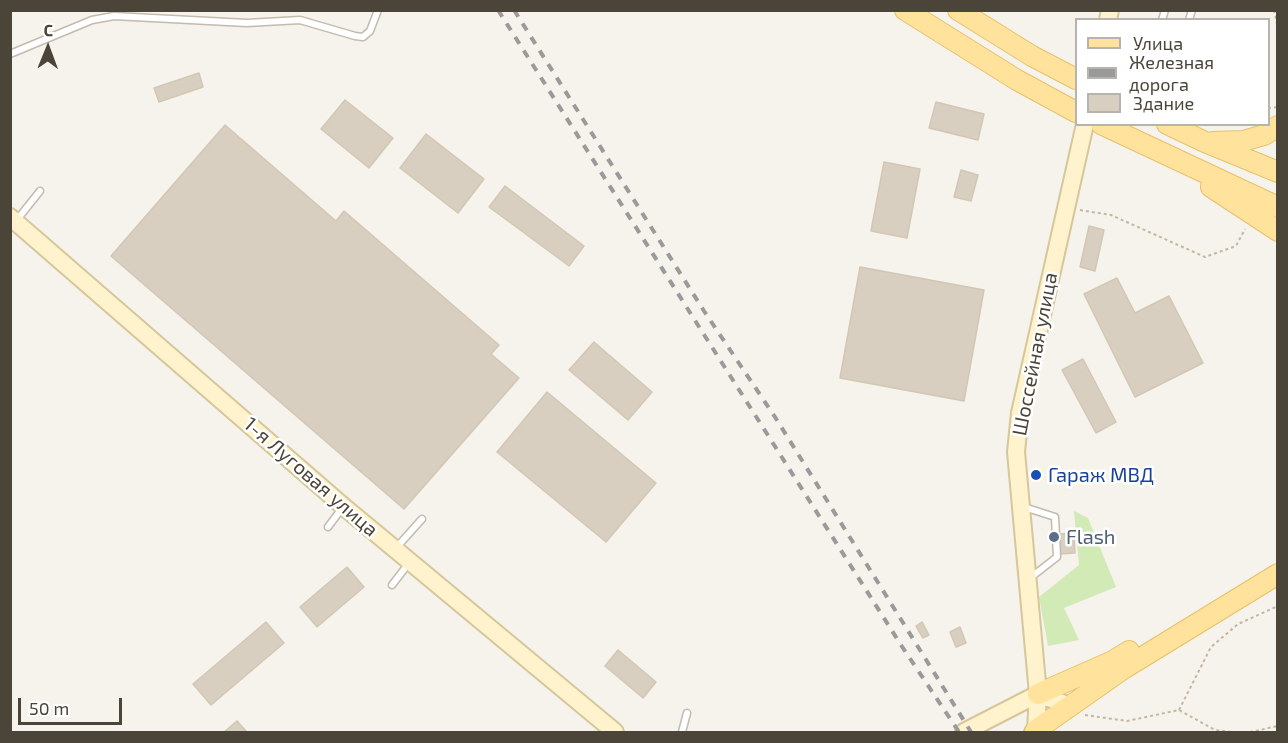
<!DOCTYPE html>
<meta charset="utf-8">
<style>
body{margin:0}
#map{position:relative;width:1288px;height:743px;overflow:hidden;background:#f6f3ec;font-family:"Exo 2",sans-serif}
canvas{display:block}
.frame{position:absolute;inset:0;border:12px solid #4b4439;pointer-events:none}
.legend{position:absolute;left:1075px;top:18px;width:195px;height:108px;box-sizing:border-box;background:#fff;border:2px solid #b7b4b0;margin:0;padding:8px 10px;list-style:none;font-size:18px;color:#4b4439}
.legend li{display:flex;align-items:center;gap:12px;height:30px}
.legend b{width:30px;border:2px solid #b7b4b0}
.north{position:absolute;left:18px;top:18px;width:60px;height:60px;-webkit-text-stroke:4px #fff;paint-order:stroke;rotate:1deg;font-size:16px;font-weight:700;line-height:24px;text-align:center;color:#4b4439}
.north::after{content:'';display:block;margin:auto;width:21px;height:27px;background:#4b4439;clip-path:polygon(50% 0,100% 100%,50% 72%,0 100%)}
.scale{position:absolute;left:18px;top:698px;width:104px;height:27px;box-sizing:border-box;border:3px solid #4b4439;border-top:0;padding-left:8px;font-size:18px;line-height:21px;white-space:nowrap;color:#4b4439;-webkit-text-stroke:4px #fff;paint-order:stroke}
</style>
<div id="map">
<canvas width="1288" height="743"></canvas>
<div class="frame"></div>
<ul class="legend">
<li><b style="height:8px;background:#ffe39c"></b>Улица</li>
<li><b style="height:8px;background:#9a9a9a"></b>Железная дорога</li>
<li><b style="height:16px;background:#d8cfc1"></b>Здание</li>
</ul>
<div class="north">С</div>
<div class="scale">50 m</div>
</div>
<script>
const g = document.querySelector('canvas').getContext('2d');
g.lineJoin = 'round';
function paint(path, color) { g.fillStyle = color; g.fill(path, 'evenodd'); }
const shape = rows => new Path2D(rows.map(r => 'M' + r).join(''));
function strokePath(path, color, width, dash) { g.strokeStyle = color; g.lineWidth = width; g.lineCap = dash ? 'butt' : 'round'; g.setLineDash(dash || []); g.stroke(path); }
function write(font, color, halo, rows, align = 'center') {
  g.font = font + ' "Exo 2",sans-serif'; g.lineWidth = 5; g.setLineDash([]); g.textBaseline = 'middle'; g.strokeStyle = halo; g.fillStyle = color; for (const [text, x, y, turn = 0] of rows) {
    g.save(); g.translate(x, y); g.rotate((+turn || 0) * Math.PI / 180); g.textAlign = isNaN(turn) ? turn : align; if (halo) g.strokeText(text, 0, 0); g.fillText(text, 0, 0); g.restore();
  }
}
paint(shape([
 [1074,511,1088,518,1116,587,1064,608,1079,640,1048,646,1039,597,1079,565]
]), '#d2eab5');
const building = shape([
 [199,73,203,87,159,102,154,88,199,73],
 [345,100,393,138,369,168,321,129,345,100],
 [936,102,984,114,978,140,929,128,936,102],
 [225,125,336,221,344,211,499,345,491,354,519,378,404,509,111,256,225,125],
 [426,134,484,179,458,213,400,168,426,134],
 [884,162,920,169,907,238,871,231,884,162],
 [961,170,978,175,971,201,954,197,961,170],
 [505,186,584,246,569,266,489,207,505,186],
 [1089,226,1104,230,1095,271,1080,267,1089,226],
 [860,267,984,290,964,401,840,378,860,267],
 [1117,278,1135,313,1169,296,1203,363,1135,397,1084,294,1117,278],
 [594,342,652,392,628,420,569,370,594,342],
 [1083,359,1116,422,1096,433,1062,370,1083,359],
 [547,392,656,483,606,542,497,452,547,392],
 [1074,533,1075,553,1060,554,1058,534,1074,533],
 [347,567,364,587,317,627,300,607,347,567],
 [266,622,284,643,211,705,193,684,266,622],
 [922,622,929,635,923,638,916,626,922,622],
 [960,627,966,643,956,647,950,632,960,627],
 [618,650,656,682,643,698,605,666,618,650],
 [237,721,247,732,224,732,237,721]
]);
paint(building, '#d8cfc1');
strokePath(building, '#d3c7b4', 1.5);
const service = shape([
 [1162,20,1165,10],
 [1189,20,1192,10],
 [10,54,92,20,114,16,247,23,300,20,355,36,363,37,370,31,378,10],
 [16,221,40,191],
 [1024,507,1055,517,1057,557,1030,578],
 [328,527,343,507],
 [396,548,422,519],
 [392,585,409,563],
 [682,732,687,713]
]);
const secondary = shape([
 [1108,20,1110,10],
 [10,217,343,506,615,732],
 [1038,694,1070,706],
 [964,732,1038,694],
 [1033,732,1036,730,1038,694,1016,452,1020,413,1085,124]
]);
const primary = shape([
 [905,10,1017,80,1076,112],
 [958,10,1032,56,1076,79],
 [1101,124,1278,207],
 [1167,124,1205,142,1278,172],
 [1213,142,1243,141,1264,135,1278,126],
 [1211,187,1278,231],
 [1038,694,1113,661,1129,651],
 [1036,730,1123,669,1278,574]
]);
strokePath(service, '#c2bbae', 9);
strokePath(secondary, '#d6c79b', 20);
strokePath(primary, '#e6c16a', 22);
strokePath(shape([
 [1274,10,1278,29],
 [1268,108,1278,107],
 [1080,210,1111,215,1205,257,1236,246,1245,229],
 [1179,710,1211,647,1238,624,1278,606],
 [1085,715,1127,721,1179,710,1215,730,1232,732],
 [1250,732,1278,726]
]), '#c4b79f', 2, [3, 3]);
strokePath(service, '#fff', 6);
strokePath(secondary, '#fff3cd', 16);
strokePath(primary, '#ffe39c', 20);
strokePath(shape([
 [498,10,901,645,959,732],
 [514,10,704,311,775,417,971,732]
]), '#9a9a9a', 4, [8, 8]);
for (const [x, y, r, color] of [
 [1036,475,6,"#1a4fb4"],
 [1054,537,6,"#5c6f8a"]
]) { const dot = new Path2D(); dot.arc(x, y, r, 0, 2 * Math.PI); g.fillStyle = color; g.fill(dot); strokePath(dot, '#fff', 2); }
write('20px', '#4b4439', '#fff', [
 ["Шоссейная улица",1035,354,-79],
 ["1-я Луговая улица",311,477,41]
]);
write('20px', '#164399', '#fff', [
 ["Гараж МВД",1048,475]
], 'left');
write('20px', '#4e5e75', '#fff', [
 ["Flash",1066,537]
], 'left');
</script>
